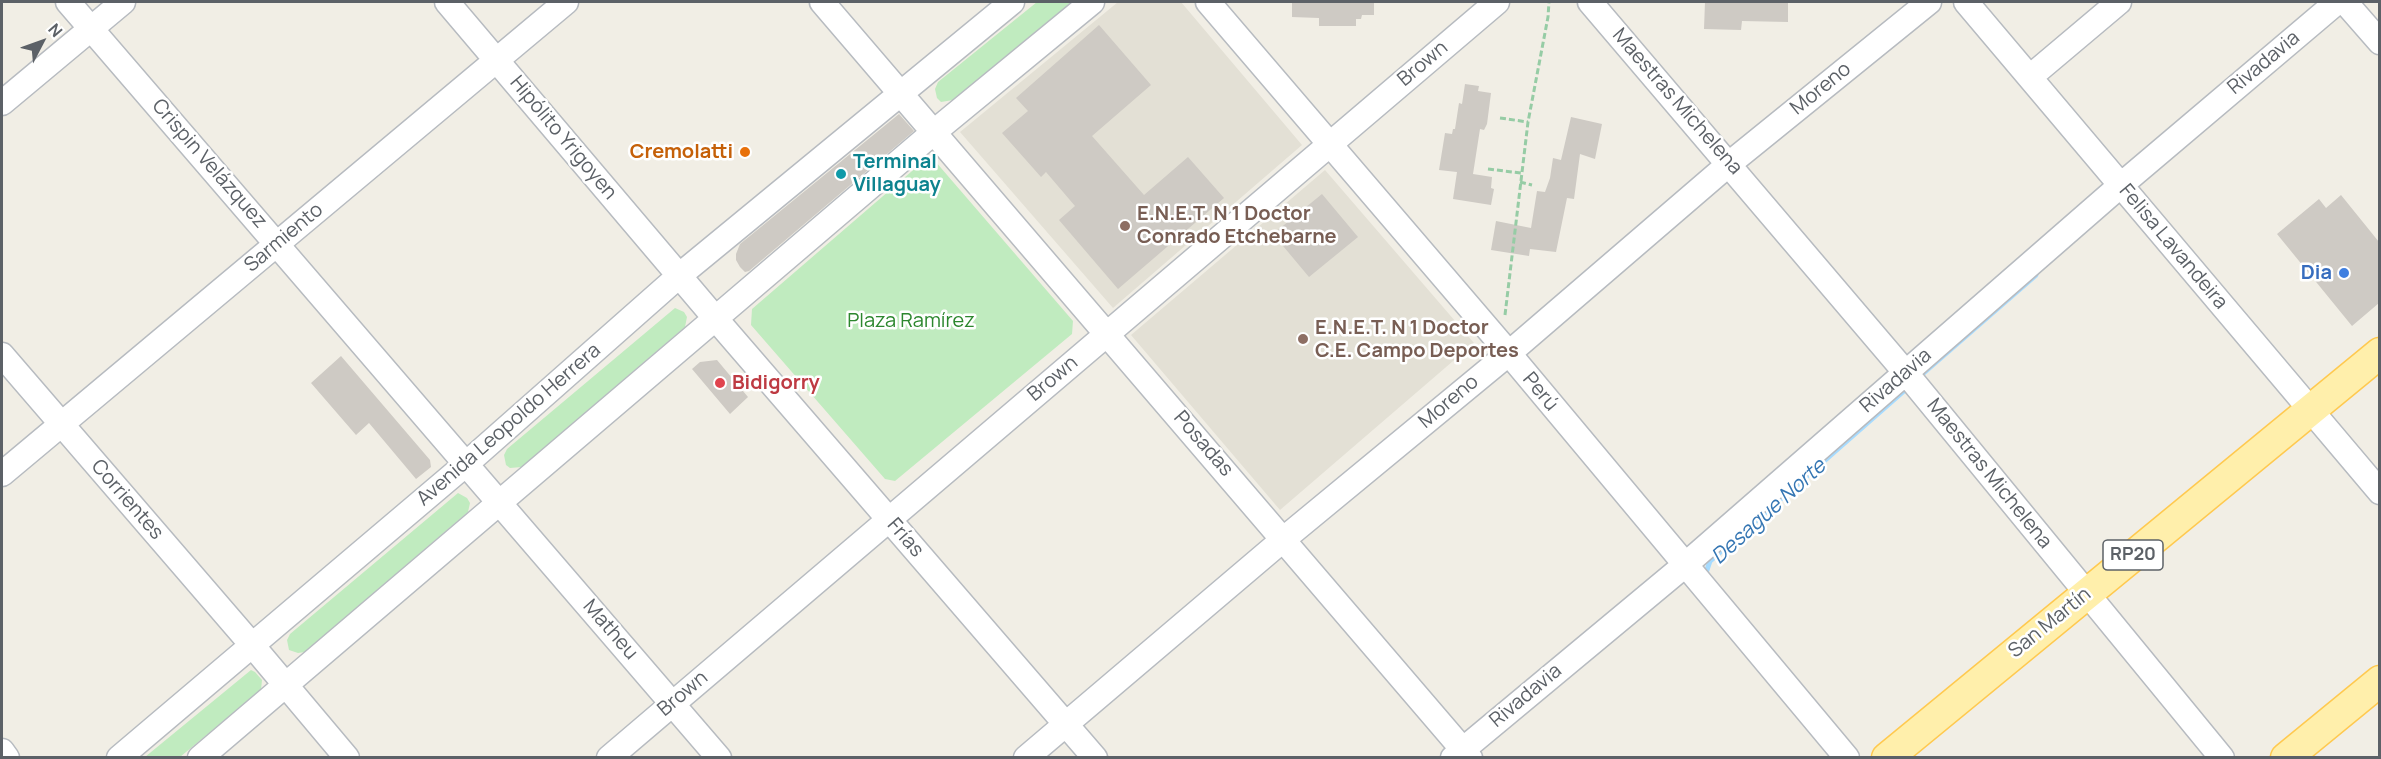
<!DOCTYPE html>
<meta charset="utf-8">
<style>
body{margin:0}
#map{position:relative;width:2381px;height:759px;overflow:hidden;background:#f1eee5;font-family:Manrope,sans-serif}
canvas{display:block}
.frame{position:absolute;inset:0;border:3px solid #5c6167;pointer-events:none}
.north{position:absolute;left:12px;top:12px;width:60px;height:60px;-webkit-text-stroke:4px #fff;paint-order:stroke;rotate:49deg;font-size:16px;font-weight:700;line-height:24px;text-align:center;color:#5c6167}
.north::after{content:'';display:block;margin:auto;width:21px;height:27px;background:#5c6167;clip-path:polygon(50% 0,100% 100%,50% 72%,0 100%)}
</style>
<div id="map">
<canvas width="2381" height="759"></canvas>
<div class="frame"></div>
<div class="north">N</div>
</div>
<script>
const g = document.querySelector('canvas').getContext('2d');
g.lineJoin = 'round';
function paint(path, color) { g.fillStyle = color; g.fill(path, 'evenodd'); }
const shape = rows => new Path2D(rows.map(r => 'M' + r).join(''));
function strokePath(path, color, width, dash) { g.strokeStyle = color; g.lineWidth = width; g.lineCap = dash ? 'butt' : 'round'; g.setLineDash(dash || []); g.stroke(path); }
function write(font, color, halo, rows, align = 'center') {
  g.font = font + ' Manrope,sans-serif'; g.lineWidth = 5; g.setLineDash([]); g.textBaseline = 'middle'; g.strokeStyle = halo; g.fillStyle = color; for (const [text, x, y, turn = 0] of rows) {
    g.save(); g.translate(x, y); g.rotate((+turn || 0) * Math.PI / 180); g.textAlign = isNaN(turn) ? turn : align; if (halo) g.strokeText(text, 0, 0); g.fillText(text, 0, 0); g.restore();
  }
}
paint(shape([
 [1118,2,1181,2,1302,145,1113,308,960,132],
 [1325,170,1474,343,1280,510,1131,335]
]), '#e3e0d5');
paint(shape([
 [1037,2,1073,2,953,100,941,102,937,98,935,89,938,82],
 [926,159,935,161,1073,321,1072,334,895,481,885,479,751,325,752,309],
 [675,308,684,312,687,317,685,327,522,467,510,468,506,465,504,455,507,449],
 [458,493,467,498,470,503,468,512,305,652,298,653,289,650,287,640,290,634],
 [251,670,255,672,262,680,261,690,180,757,145,757]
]), '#c0ebbf');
strokePath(shape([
 [1920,376,2036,275],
 [1705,576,1710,561,1906,389]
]), '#a6dbff', 5);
paint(shape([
 [1292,2,1374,2,1374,15,1362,15,1361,19,1356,19,1356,26,1319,26,1319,18,1292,17],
 [1705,2,1788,2,1788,22,1742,21,1741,30,1704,29],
 [1099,25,1151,85,1092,136,1144,195,1188,157,1224,198,1118,289,1059,220,1075,206,1046,172,1041,177,1002,133,1028,111,1016,98],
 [1465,84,1479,86,1478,91,1491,93,1487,124,1484,130,1480,129,1473,174,1492,177,1491,188,1494,189,1491,205,1453,199,1457,172,1439,170,1445,133,1452,134,1453,129,1455,129,1459,103,1462,104],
 [899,114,914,131,749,271,745,272,740,267,736,260,736,254,740,244],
 [1571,117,1602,124,1595,159,1580,154,1574,199,1567,198,1556,252,1530,249,1529,256,1491,250,1496,221,1531,228,1537,191,1545,192,1550,178,1553,158,1561,160],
 [1322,194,1358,237,1309,277,1273,234],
 [2341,195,2379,242,2379,303,2352,326,2277,234,2319,199,2326,208],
 [341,356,430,460,431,467,416,479,369,423,356,435,311,383],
 [717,360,748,397,730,414,692,369,700,362]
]), '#cecac4');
const minor = shape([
 [68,2,719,758],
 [447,2,715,318,1095,758],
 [822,2,1470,758],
 [1208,2,1501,344,1847,758],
 [1590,2,1906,373,2222,758],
 [1966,2,2380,492],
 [2345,2,2380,42],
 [2030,77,2119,2],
 [2,103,123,2],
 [2,355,252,645,347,758],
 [2,474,566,2],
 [2,751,7,758],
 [119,758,466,464,680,275,1012,2],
 [200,758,934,132,1092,2],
 [609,758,1497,2],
 [1026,758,1285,538,1508,354,1729,164,1929,2],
 [1453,758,1685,565,2121,185,2337,2]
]);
const major = shape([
 [1887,758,2380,353],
 [2286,758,2380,681]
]);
strokePath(minor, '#b7bbc0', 27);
strokePath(major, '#ffc94f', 33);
strokePath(shape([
 [1500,118,1528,122],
 [1488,169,1521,173],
 [1520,182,1532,185],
 [1505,315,1528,122,1548,17,1549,2]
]), '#96cca5', 3, [6, 3]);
strokePath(minor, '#fff', 24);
strokePath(major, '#ffefab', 30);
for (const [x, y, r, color] of [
 [745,152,6,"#e8710a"],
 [841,174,6,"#0f9aa8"],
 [1125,226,6,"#8d6e63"],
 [2344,273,6,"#3f7fe0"],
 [1303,339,6,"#8d6e63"],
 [720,383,6,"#e0444e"]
]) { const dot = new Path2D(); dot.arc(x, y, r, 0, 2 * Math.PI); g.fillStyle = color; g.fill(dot); strokePath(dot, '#fff', 2); }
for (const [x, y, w] of [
 [2133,555,60]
]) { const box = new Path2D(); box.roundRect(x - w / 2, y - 15, w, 30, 4.5); g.fillStyle = '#fff'; g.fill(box); strokePath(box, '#5c6167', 1.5); }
write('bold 18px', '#5c6167', null, [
 ["RP20",2133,555]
]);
write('20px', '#5c6167', '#fff', [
 ["Rivadavia",2264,63,-40],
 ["Brown",1423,64,-40],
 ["Moreno",1821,89,-39],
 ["Maestras Michelena",1677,102,49],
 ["Hipólito Yrigoyen",563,138,50],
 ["Crispin Velázquez",209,164,49],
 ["Sarmiento",284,238,-40],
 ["Felisa Lavandeira",2173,247,50],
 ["Brown",1053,379,-40],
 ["Rivadavia",1896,381,-41],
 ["Perú",1540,392,50],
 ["Moreno",1449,402,-40],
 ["Avenida Leopoldo Herrera",509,425,-41],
 ["Posadas",1203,444,49],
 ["Maestras Michelena",1989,474,51],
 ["Corrientes",127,500,49],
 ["Frías",905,538,49],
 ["San Martín",2050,623,-39],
 ["Matheu",610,630,49],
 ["Brown",683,694,-40],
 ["Rivadavia",1526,696,-40]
]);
write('bold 20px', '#c56008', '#fff', [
 ["Cremolatti",733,152]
], 'right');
write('bold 20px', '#0d838f', '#fff', [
 ["Terminal",853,162],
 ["Villaguay",853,185]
], 'left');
write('bold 20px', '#785e54', '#fff', [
 ["E.N.E.T. N 1 Doctor",1137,214],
 ["Conrado Etchebarne",1137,237],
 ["E.N.E.T. N 1 Doctor",1315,328],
 ["C.E. Campo Deportes",1315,351]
], 'left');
write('bold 20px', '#366cbe', '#fff', [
 ["Dia",2332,273]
], 'right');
write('20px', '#2c872e', '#fff', [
 ["Plaza Ramírez",911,321]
]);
write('bold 20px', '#be3a42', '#fff', [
 ["Bidigorry",732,383]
], 'left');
write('italic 21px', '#3576b3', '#fff', [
 ["Desague Norte",1769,512,-42]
]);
</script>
